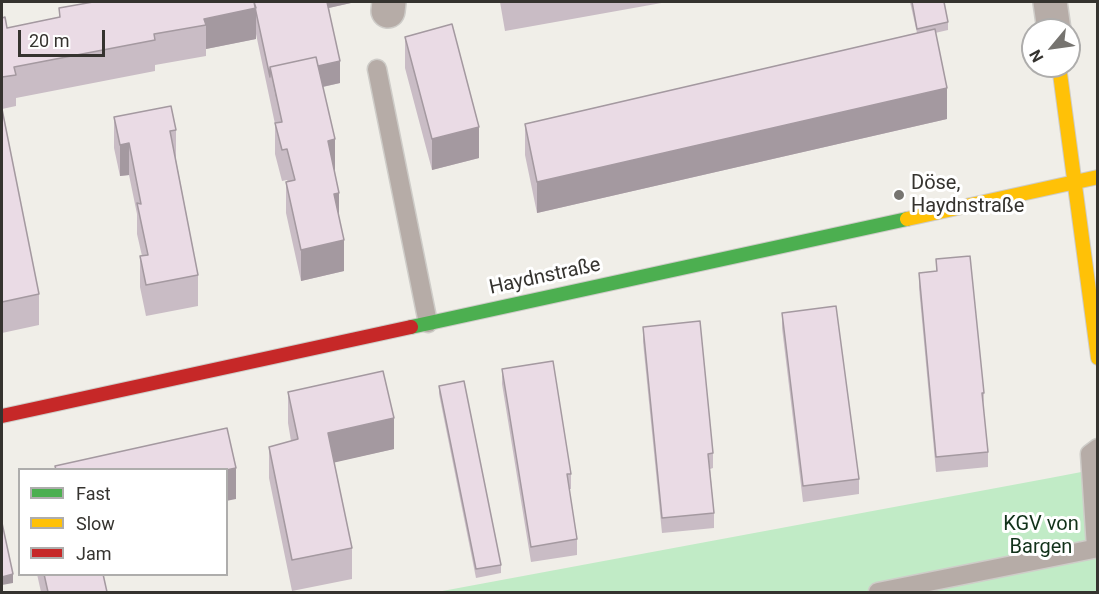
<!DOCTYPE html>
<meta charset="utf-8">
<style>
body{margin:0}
#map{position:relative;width:1099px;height:594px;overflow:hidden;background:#f0eee8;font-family:Roboto,sans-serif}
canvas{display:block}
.frame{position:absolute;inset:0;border:3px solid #35332f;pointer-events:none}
.legend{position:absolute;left:18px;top:468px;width:210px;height:108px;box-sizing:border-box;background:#fff;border:2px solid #aeadac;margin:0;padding:8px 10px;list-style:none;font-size:18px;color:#35332f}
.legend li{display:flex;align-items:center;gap:12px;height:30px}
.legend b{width:30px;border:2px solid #aeadac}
.north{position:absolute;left:1021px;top:18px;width:60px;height:60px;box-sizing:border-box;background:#fff;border:2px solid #aeadac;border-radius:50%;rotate:241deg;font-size:16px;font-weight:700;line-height:24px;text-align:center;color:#35332f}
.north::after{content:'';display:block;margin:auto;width:21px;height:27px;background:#767470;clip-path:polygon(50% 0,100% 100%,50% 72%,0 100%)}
.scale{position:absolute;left:18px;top:30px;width:87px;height:27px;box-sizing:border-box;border:3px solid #35332f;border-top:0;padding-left:8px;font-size:18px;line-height:21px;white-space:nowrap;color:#35332f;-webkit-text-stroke:4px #fff;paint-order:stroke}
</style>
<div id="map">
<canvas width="1099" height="594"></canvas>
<div class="frame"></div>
<ul class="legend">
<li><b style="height:8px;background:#4caf50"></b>Fast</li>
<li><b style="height:8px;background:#ffc107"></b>Slow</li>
<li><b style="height:8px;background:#c62828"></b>Jam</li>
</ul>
<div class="north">N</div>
<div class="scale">20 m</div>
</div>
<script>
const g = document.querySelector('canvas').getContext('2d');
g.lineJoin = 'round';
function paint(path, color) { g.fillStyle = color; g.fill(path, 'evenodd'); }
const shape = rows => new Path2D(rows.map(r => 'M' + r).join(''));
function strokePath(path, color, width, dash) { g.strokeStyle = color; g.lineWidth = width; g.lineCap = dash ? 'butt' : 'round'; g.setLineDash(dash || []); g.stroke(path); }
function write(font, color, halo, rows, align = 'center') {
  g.font = font + ' Roboto,sans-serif'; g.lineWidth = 6; g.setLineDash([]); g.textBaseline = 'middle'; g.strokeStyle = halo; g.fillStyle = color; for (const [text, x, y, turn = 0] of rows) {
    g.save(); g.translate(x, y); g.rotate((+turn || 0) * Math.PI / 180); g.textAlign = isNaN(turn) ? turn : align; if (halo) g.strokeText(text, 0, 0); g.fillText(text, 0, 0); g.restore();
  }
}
paint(shape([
 [1097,469,1097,592,437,592,1050,478]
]), '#c1ebc6');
const lane = shape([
 [377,69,428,323],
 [1096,548,1090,454,1098,448],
 [878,592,1098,548]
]);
const street = shape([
 [1050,2,1054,30],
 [388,11,389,2]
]);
const fast = shape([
 [411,327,907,219]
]);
const slow = shape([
 [1059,66,1098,358],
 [907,219,1098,177]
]);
const jam = shape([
 [2,416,411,327]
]);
strokePath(lane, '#ceccc8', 21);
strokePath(street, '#ceccc8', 36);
strokePath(fast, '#ceccc8', 16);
strokePath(slow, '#ceccc8', 16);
strokePath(jam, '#ceccc8', 16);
strokePath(lane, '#b6aca7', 18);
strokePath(street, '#b6aca7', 33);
strokePath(fast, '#4caf50', 14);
strokePath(slow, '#ffc107', 14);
strokePath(jam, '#c62828', 14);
paint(shape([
 [351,2,351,3,329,8,340,83,323,87,335,170,334,170,344,271,301,281,286,213,286,182,288,182,287,180,282,181,275,154,275,124,256,34,256,39,206,49,206,56,155,65,155,71,16,98,16,106,2,109,2,18,7,28,59,17,59,8],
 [500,2,667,2,505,31],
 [910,2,944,2,948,22,948,30,935,33,947,119,537,213,525,155,525,124,917,33],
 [405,37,479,158,432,170,405,68],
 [2,109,39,294,39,325,2,333],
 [114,117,176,130,176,160,198,275,198,306,146,316,140,287,140,256,142,256,137,234,137,214,129,175,120,176,114,148],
 [936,259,984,393,983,408,988,452,988,467,936,472,919,288,919,273,936,271],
 [782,313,859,479,859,494,803,502,782,328],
 [643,327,713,453,713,468,710,469,714,513,714,528,662,533,643,342],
 [502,369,571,474,571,489,569,489,577,539,577,555,531,562,502,384],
 [439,386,501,565,501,573,476,578,439,394],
 [288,392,394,449,334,462,352,548,352,579,292,591,269,478,269,447,291,441,288,423],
 [37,574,103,574,107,592,41,592]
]), '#c9bcc5');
paint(shape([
 [324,2,351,2,351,3,324,9],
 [256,8,256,39,206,49,206,25,204,19],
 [340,61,340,83,276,97,272,77],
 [947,88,947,119,537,213,537,182],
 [479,127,479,158,432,170,432,139],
 [335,139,335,170,328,172,328,141],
 [129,143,129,175,120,176,120,145],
 [339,193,339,224,334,194],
 [344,240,344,271,301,281,301,250],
 [394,418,394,449,328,464,328,433],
 [236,468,236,499,226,501,226,470],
 [13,574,13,583,2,585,2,577]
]), '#a499a0');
const building = shape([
 [93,2,254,2,256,8,204,19,206,25,154,34,155,40,14,67,16,75,2,77,2,18,5,17,7,28,60,17,59,8,93,2],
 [254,2,327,2,340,61,318,66,316,57,270,67,270,77,256,12,254,2],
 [912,2,944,2,948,22,917,29,912,2],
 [452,24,479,127,432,139,405,37,452,24],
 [935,29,947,88,537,182,525,124,935,29],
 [316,57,335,139,328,141,339,193,334,194,344,240,301,250,286,182,295,180,287,149,282,150,275,123,282,122,270,67,316,57],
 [171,106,176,130,170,131,198,275,146,285,140,256,148,255,137,203,141,204,129,143,120,145,114,117,171,106],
 [2,109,39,294,2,302,2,109],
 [970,256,984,393,982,393,988,452,936,457,919,273,937,271,936,259,970,256],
 [836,306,859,479,803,486,782,313,836,306],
 [700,321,713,453,708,454,714,513,662,518,643,327,700,321],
 [553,361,571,474,567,474,577,539,531,547,502,369,553,361],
 [383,371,394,418,328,433,352,548,292,560,269,447,298,439,288,392,383,371],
 [464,381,501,565,476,569,439,386,464,381],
 [227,428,236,468,226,470,56,470,55,466,227,428],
 [2,523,13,574,2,577,2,523],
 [44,574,103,574,107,592,48,592,44,574]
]);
paint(building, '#eadbe5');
strokePath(building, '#a499a0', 1.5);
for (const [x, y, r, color] of [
 [899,195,6,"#767470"]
]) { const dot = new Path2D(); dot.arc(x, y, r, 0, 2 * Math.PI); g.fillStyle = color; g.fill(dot); strokePath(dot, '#fff', 2); }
write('20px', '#35332f', '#fff', [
 ["Döse,",911,184],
 ["Haydnstraße",911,207]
], 'left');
write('20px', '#35332f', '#fff', [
 ["Haydnstraße",545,277,-12]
]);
write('20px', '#12321a', '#fff', [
 ["KGV von",1041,525],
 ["Bargen",1041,548]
]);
</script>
